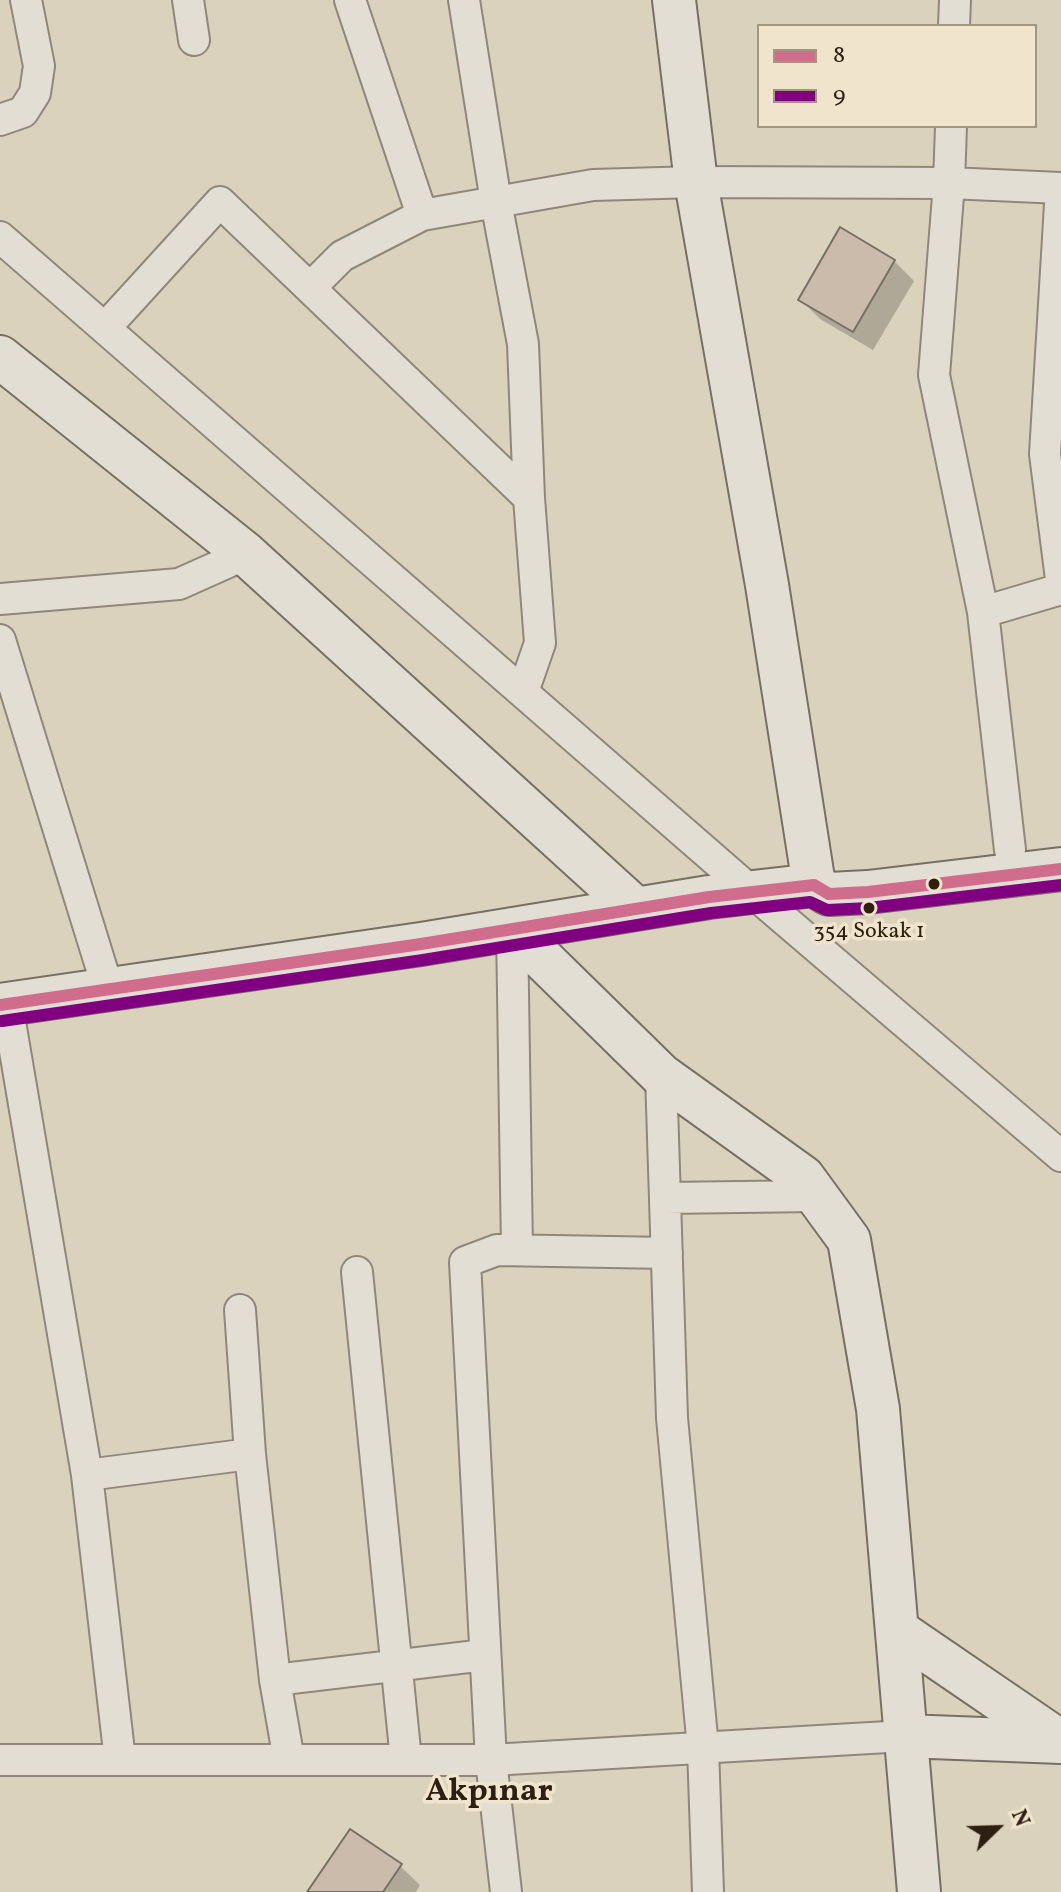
<!DOCTYPE html>
<meta charset="utf-8">
<style>
body{margin:0}
#map{position:relative;width:1061px;height:1892px;overflow:hidden;background:#dbd2bd;font-family:Vollkorn,serif}
canvas{display:block}
.legend{position:absolute;left:757px;top:24px;width:280px;height:104px;box-sizing:border-box;background:#f0e5cc;border:2px solid #a29681;margin:0;padding:10px 14px;list-style:none;font-size:24px;color:#2e2010}
.legend li{display:flex;align-items:center;gap:16px;height:40px}
.legend b{width:40px;border:2px solid #a29681}
.north{position:absolute;left:957px;top:1788px;width:80px;height:80px;-webkit-text-stroke:6px #f0e5cc;paint-order:stroke;rotate:67deg;font-size:22px;font-weight:700;line-height:32px;text-align:center;color:#2e2010}
.north::after{content:'';display:block;margin:auto;width:28px;height:36px;background:#2e2010;clip-path:polygon(50% 0,100% 100%,50% 72%,0 100%)}
</style>
<div id="map">
<canvas width="1061" height="1892"></canvas>
<ul class="legend">
<li><b style="height:10px;background:#d06c8c"></b>8</li>
<li><b style="height:10px;background:#800080"></b>9</li>
</ul>
<div class="north">N</div>
</div>
<script>
const g = document.querySelector('canvas').getContext('2d');
g.lineJoin = 'round';
function paint(path, color) { g.fillStyle = color; g.fill(path, 'evenodd'); }
const shape = rows => new Path2D(rows.map(r => 'M' + r).join(''));
function strokePath(path, color, width, dash) { g.strokeStyle = color; g.lineWidth = width; g.lineCap = dash ? 'butt' : 'round'; g.setLineDash(dash || []); g.stroke(path); }
function write(font, color, halo, rows, align = 'center') {
  g.font = font + ' Vollkorn,serif'; g.lineWidth = 7; g.setLineDash([]); g.textBaseline = 'middle'; g.strokeStyle = halo; g.fillStyle = color; for (const [text, x, y, turn = 0] of rows) {
    g.save(); g.translate(x, y); g.rotate((+turn || 0) * Math.PI / 180); g.textAlign = isNaN(turn) ? turn : align; if (halo) g.strokeText(text, 0, 0); g.fillText(text, 0, 0); g.restore();
  }
}
paint(shape([
 [894,261,914,281,873,350,820,319,800,299],
 [400,1866,420,1885,416,1892,309,1892]
]), '#0003');
const building = shape([
 [840,227,895,260,853,332,798,300,840,227],
 [350,1829,402,1864,383,1892,307,1892,350,1829]
]);
paint(building, '#cbbbab');
strokePath(building, '#767063', 2);
const street = shape([
 [188,0,194,40],
 [350,0,422,215],
 [464,0,496,202,523,344,529,498,540,643,523,692],
 [954,26,955,0],
 [0,120,23,112,35,93,39,66,26,0],
 [951,126,949,183,934,375,983,612,1010,850],
 [1061,188,1045,454,1061,579],
 [0,237,752,892,1061,1156],
 [310,288,342,256,422,215,593,185,696,182,949,183,1061,188],
 [105,328,220,202,529,498],
 [0,599,179,584,246,554],
 [983,612,1061,589],
 [0,640,108,989],
 [512,929,517,1250],
 [7,1004,87,1475,120,1760],
 [661,1075,672,1418,703,1748,708,1892],
 [665,1198,816,1196],
 [357,1272,406,1760],
 [240,1310,250,1454,275,1680,289,1760],
 [87,1475,250,1454],
 [275,1680,485,1655],
 [0,1760,491,1760,905,1736],
 [506,1892,491,1760,465,1262,497,1250,667,1253]
]);
const secondary = shape([
 [674,0,696,182,767,585,814,885],
 [0,357,246,554,636,909],
 [512,929,661,1075,803,1177,849,1240,878,1409,919,1892],
 [0,1005,421,944,709,897,814,885,829,894,868,892,1061,869],
 [897,1630,1061,1742],
 [905,1736,1061,1742]
]);
strokePath(street, '#8f887a', 34);
strokePath(secondary, '#767063', 46);
strokePath(street, '#e3ded4', 30);
strokePath(secondary, '#e3ded4', 42);
strokePath(shape([
 [0,1005,421,944,709,897,814,885,829,894,868,892,1061,869]
]), '#d06c8c', 12);
strokePath(shape([
 [2,1021,423,960,711,913,810,902,827,910,869,908,1061,885]
]), '#800080', 12);
for (const [x, y, r, color] of [
 [934,884,7,"#2e2010"],
 [869,908,7,"#2e2010"]
]) { const dot = new Path2D(); dot.arc(x, y, r, 0, 2 * Math.PI); g.fillStyle = color; g.fill(dot); strokePath(dot, '#f0e5cc', 3); }
write('22px', '#2e2010', '#f0e5cc', [
 ["354 Sokak 1",869,933]
]);
write('bold 32px', '#2e2010', '#f0e5cc', [
 ["Akpınar",489,1794]
]);
</script>
